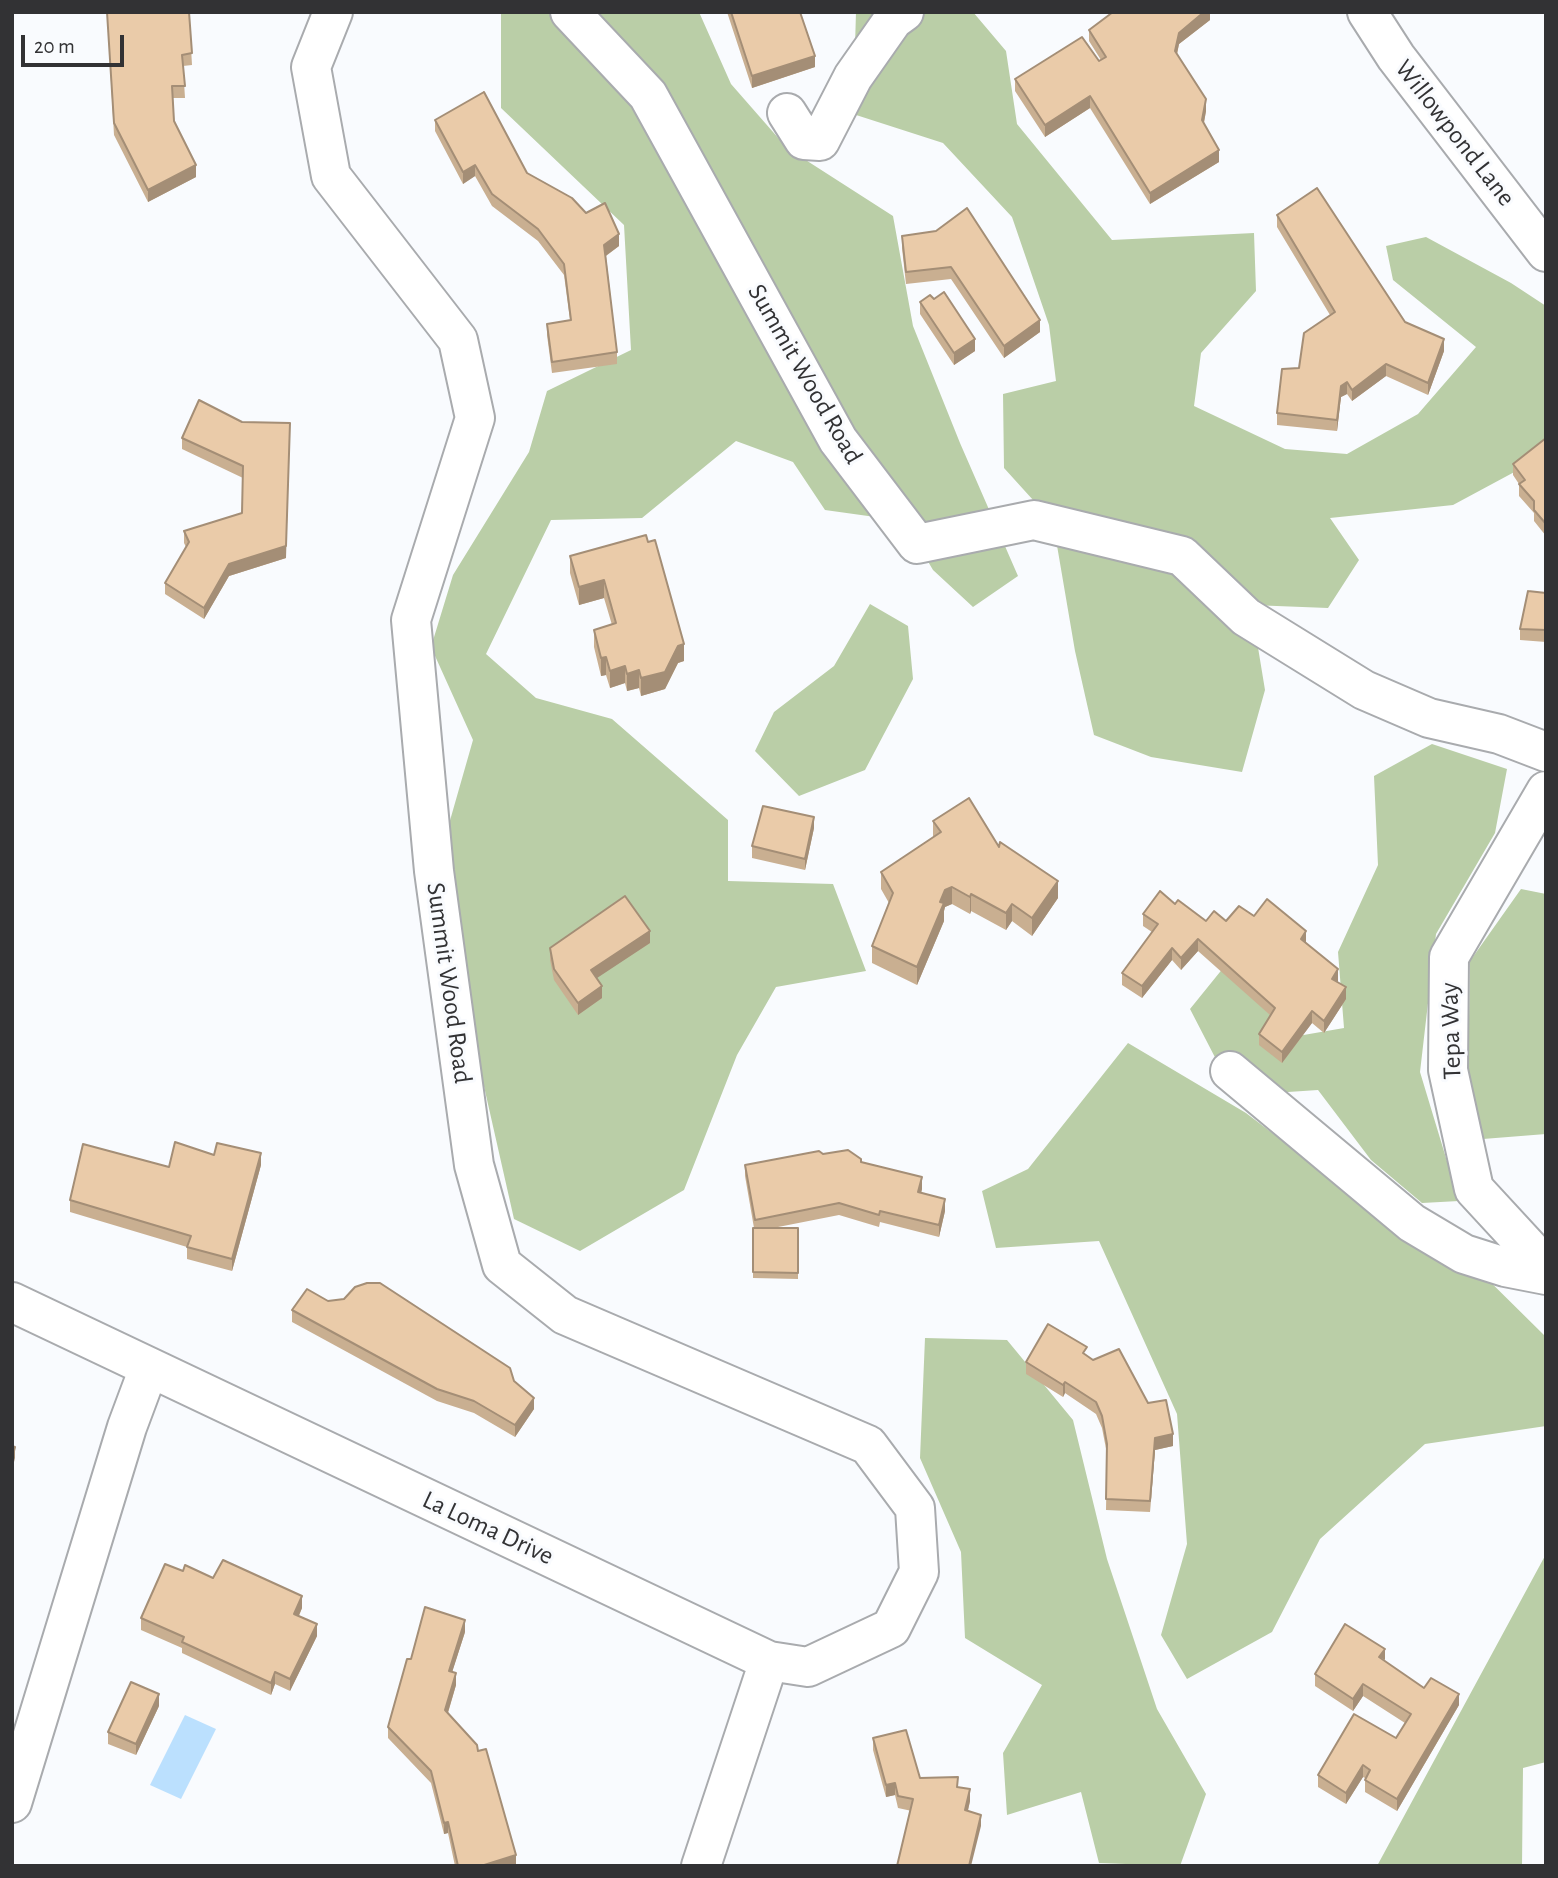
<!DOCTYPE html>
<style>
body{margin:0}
#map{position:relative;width:1558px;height:1878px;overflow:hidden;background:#f9fbfe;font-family:"Alegreya Sans",sans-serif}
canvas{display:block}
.frame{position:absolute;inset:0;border:14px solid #323234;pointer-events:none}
.scale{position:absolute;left:21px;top:35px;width:103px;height:32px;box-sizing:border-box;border:4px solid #323234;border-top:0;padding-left:9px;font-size:21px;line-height:24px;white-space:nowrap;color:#323234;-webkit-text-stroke:5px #f9fbfe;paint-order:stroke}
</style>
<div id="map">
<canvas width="1558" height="1878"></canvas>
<div class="frame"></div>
<div class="scale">20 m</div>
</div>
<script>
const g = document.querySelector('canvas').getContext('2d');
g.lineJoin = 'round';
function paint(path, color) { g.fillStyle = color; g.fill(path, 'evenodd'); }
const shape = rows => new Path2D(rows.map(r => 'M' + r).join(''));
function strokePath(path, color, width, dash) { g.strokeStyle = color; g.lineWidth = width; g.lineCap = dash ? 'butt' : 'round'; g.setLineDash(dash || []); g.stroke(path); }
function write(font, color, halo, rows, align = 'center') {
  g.font = font + ' "Alegreya Sans",sans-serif'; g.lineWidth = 6; g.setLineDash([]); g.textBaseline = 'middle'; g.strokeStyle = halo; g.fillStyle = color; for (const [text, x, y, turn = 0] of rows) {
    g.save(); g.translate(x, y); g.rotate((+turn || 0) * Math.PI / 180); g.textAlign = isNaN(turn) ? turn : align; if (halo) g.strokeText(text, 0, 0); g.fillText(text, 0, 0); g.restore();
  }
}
paint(shape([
 [501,12,699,12,731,84,787,148,893,216,913,326,960,443,1018,576,973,607,933,570,904,521,825,510,793,462,736,441,642,518,551,520,486,654,536,698,612,719,728,820,728,881,833,884,866,971,776,987,737,1055,684,1190,580,1251,514,1219,483,1082,447,831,473,740,431,647,453,575,529,452,547,391,631,350,624,225,501,108],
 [856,12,973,12,1006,51,1017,124,1112,240,1254,233,1256,291,1201,353,1194,406,1285,449,1347,454,1418,414,1476,347,1393,280,1386,246,1426,237,1511,283,1546,306,1546,455,1453,505,1330,518,1359,560,1328,608,1251,605,1265,690,1242,772,1151,757,1094,735,1075,651,1053,522,1004,468,1003,394,1056,381,1049,325,1012,217,943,143,853,114],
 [870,604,908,626,913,679,865,770,799,796,755,751,774,712,834,666],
 [1432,744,1507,769,1495,833,1436,934,1420,1072,1459,1201,1422,1203,1371,1160,1318,1090,1273,1093,1220,1067,1190,1009,1224,967,1292,1037,1344,1028,1338,952,1378,865,1374,776],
 [1521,889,1546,894,1546,1134,1483,1139,1468,1078,1470,961],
 [1128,1043,1246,1113,1343,1187,1458,1250,1546,1337,1546,1426,1425,1444,1320,1539,1272,1632,1187,1679,1161,1635,1187,1544,1177,1414,1099,1241,996,1248,982,1191,1028,1169],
 [925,1338,1007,1340,1073,1420,1107,1559,1157,1709,1206,1794,1180,1866,1099,1863,1081,1792,1007,1815,1003,1753,1042,1685,965,1638,961,1552,920,1458],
 [1546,1554,1546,1762,1523,1768,1522,1866,1377,1866]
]), '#bacea7');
paint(shape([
 [185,1715,216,1729,181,1799,150,1785]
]), '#bbe0fe');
const minor = shape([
 [570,12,648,95,838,440,917,544,1034,520,1182,556,1246,617,1364,690,1429,718,1499,734,1546,752],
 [1367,12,1396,57,1546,252],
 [787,113,804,140,820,141,853,77,893,20,904,12],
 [1546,791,1449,957,1448,1070,1474,1189,1546,1267],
 [1230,1071,1412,1223,1464,1254,1505,1267,1546,1275],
 [12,1302,769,1661,808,1667,891,1628,919,1572,915,1508,868,1445,565,1315,502,1265,474,1165,434,871,411,620,475,418,458,340,331,176,311,67,333,12],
 [12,1803,127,1427,149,1368],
 [701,1866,769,1661]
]);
strokePath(minor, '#a9abae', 42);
strokePath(minor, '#fff', 38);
paint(shape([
 [107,12,189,12,192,65,183,66,185,98,173,98,174,121,196,177,148,202,114,135],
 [727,12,800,12,815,67,752,88],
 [1210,12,1210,20,1179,44,1177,54,1206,111,1204,123,1219,162,1150,204,1090,108,1045,137,1015,91,1015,79,1101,60,1089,41,1089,30],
 [435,120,527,173,586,213,619,246,606,256,617,352,617,364,552,373,547,335,547,324,570,320,564,275,538,241,492,206,475,176,463,184,435,131],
 [1277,215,1405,322,1444,351,1428,395,1386,376,1352,401,1347,394,1341,397,1337,431,1277,425,1277,413,1299,368,1330,315,1277,227],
 [936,231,1040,332,1004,358,951,279,906,284,902,248,902,236],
 [920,302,975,351,954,365,920,314],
 [242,422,286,558,229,576,204,619,165,594,165,583,186,547,184,543,184,531,242,513,243,478,182,449,182,438],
 [1546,438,1546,536,1534,521,1534,513,1519,496,1519,484,1513,475,1513,464],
 [646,535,684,661,678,663,665,689,641,696,639,688,627,691,625,683,610,688,606,675,601,676,594,647,594,630,612,625,604,598,579,605,570,573,570,556],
 [1546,593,1546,642,1520,640,1520,629],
 [933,821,999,847,1058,898,1032,936,1012,921,1006,930,971,911,970,914,952,904,945,907,944,911,944,921,917,985,872,963,872,946,889,903,881,889,881,872,933,837],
 [814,828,805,870,752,858,752,846],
 [1175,904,1206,921,1226,921,1254,916,1306,943,1338,981,1337,982,1346,999,1324,1033,1312,1023,1282,1063,1259,1045,1259,1034,1270,1015,1198,951,1181,970,1172,960,1142,998,1122,985,1122,973,1152,932,1143,926,1143,914],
 [650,943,596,978,602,998,578,1015,554,980,550,960,550,948],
 [823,1154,861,1162,922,1189,921,1193,945,1211,939,1237,880,1222,879,1227,839,1215,773,1228,798,1228,798,1279,753,1278,753,1228,754,1228,745,1176,745,1165],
 [214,1155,261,1165,232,1271,187,1259,187,1247,70,1212,70,1200,169,1167],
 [328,1301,514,1381,534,1409,515,1437,474,1413,437,1401,292,1322,292,1310],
 [1087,1356,1148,1403,1173,1446,1155,1450,1150,1512,1106,1510,1107,1454,1102,1428,1096,1414,1065,1393,1063,1397,1026,1374,1026,1362],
 [183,1571,213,1578,302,1608,299,1616,317,1636,290,1691,275,1684,271,1695,182,1653,182,1648,141,1630,141,1618],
 [465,1632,452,1672,456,1685,448,1713,478,1751,516,1866,455,1866,448,1833,444,1834,431,1783,388,1738,388,1727,411,1659],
 [1385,1661,1424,1688,1459,1705,1397,1811,1365,1792,1365,1778,1363,1777,1346,1804,1318,1787,1318,1775,1396,1738,1405,1723,1363,1696,1353,1711,1315,1686,1315,1674],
 [159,1706,136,1755,108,1744,108,1732],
 [873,1738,920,1778,958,1787,970,1801,968,1811,981,1826,898,1808,895,1795,886,1797,873,1750]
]), '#c9af91');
paint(shape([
 [1204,12,1210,12,1210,20,1179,44,1175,63,1175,51,1179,33],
 [815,56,815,67,752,88,752,76],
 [1090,96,1090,108,1045,137,1045,125],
 [1206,99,1206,111,1202,132,1202,120],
 [1219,150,1219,162,1150,204,1150,193],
 [196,165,196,177,148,202,148,190],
 [475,165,475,176,463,184,463,172],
 [619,234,619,246,604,257,604,245],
 [1040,320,1040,332,1004,358,1004,346],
 [975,339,975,351,954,365,954,353],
 [1444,339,1444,351,1428,395,1428,383],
 [1386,364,1386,376,1352,401,1352,390],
 [1347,382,1347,394,1341,397,1337,431,1337,420,1341,386],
 [290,423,286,558,229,576,204,619,204,608],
 [604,580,604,598,579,605,579,587],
 [684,644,684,661,678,663,665,689,641,696,641,678,678,646],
 [606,657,606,675,601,676,601,658],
 [625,666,625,683,610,688,610,671],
 [639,670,639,688,627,691,627,674],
 [814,817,814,828,805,870,805,859],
 [1058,881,1058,898,1032,936,1032,918],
 [952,887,952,904,945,907,944,911,944,921,917,985,917,967,940,902,945,890],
 [971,894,971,911,970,914,970,897],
 [1012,904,1012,921,1006,930,1006,913],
 [650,931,650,943,591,982,591,970],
 [1306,931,1306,943,1301,951,1301,939],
 [1198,939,1198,951,1181,970,1181,958],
 [1172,948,1172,960,1142,998,1142,986],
 [1338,969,1338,981,1332,991,1332,979],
 [602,986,602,998,578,1015,578,1003],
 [1346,987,1346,999,1324,1033,1324,1021],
 [1312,1011,1312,1023,1282,1063,1282,1052],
 [261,1153,261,1165,232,1271,232,1259],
 [922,1177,922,1189,918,1204,918,1192],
 [945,1199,945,1211,939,1237,939,1225],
 [1065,1382,1065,1393,1063,1397,1063,1385],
 [534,1398,534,1409,515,1437,515,1425],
 [1173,1434,1173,1446,1155,1450,1150,1512,1155,1438],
 [15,1447,15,1458,12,1470,12,1459],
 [302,1596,302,1608,294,1626,294,1614],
 [465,1620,465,1632,449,1682,449,1671],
 [317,1624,317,1636,290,1691,290,1679],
 [1385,1649,1385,1660,1379,1657],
 [275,1672,275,1684,271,1695,271,1683],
 [456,1673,456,1685,445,1722,445,1710],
 [1363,1684,1363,1696,1353,1711,1353,1699],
 [159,1694,159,1706,136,1755,136,1744],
 [1459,1694,1459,1705,1397,1811,1397,1799],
 [1363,1765,1363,1777,1346,1804,1346,1793],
 [895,1783,895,1795,886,1797,886,1785],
 [970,1789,970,1801,965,1822,965,1810],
 [981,1815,981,1826,971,1866,969,1866],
 [448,1822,448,1833,444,1834,444,1823],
 [516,1855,516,1866,481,1866]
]), '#a48e76');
const building = shape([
 [107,12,189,12,192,53,182,55,185,86,172,86,174,121,196,165,148,190,114,123,107,12],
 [731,12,800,12,815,56,752,76,731,12],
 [1113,12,1204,12,1179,33,1175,51,1206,99,1202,120,1219,150,1150,193,1090,96,1045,125,1015,79,1082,37,1099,61,1106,57,1089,30,1113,12],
 [484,92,527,173,572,198,586,213,605,203,619,234,604,245,617,352,552,362,547,324,571,320,564,264,538,229,492,194,475,165,463,172,435,120,484,92],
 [1317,188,1405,322,1444,339,1428,383,1386,364,1352,390,1347,382,1341,386,1337,420,1277,413,1282,369,1299,368,1304,333,1335,312,1277,215,1317,188],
 [967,208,1040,320,1004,346,951,267,906,272,902,236,936,231,967,208],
 [944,292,975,339,954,353,920,302,930,295,934,299,944,292],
 [199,400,242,422,290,423,286,546,229,564,204,608,165,583,189,542,184,531,242,513,243,466,182,438,199,400],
 [1546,438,1546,524,1534,510,1534,501,1519,484,1525,480,1513,464,1546,438],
 [646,535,648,542,655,540,684,644,678,646,665,672,641,678,639,670,627,674,625,666,610,671,606,657,601,658,594,630,616,623,604,580,579,587,570,556,646,535],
 [1528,591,1546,593,1546,630,1520,629,1528,591],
 [969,798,999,847,1000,842,1058,881,1032,918,1012,904,1006,913,971,894,970,897,952,887,945,890,940,902,944,903,917,967,872,946,893,893,881,872,941,832,933,821,969,798],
 [763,806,814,817,805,859,752,846,763,806],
 [1160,891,1175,904,1178,900,1206,921,1214,911,1226,921,1239,906,1254,916,1267,899,1306,931,1301,939,1338,969,1332,979,1346,987,1324,1021,1312,1011,1282,1052,1259,1034,1275,1008,1198,939,1181,958,1172,948,1142,986,1122,973,1158,924,1143,914,1160,891],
 [625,896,650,931,591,970,602,986,578,1003,554,969,550,948,625,896],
 [175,1142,214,1155,217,1143,261,1153,232,1259,187,1247,191,1236,70,1200,83,1144,169,1167,175,1142],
 [848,1150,861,1159,861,1162,922,1177,918,1192,945,1199,939,1225,880,1211,879,1215,839,1203,755,1220,745,1165,819,1151,823,1154,848,1150],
 [753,1228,798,1228,798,1273,753,1272,753,1228],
 [367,1283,380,1283,510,1368,514,1381,534,1398,515,1425,474,1401,437,1389,292,1310,307,1289,328,1301,344,1299,355,1287,367,1283],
 [1048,1324,1087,1347,1083,1353,1093,1360,1119,1349,1148,1403,1166,1400,1173,1434,1155,1438,1150,1501,1106,1499,1107,1444,1102,1416,1096,1402,1065,1382,1063,1385,1026,1362,1048,1324],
 [12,1446,15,1447,12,1459,12,1446],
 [223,1560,302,1596,294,1614,317,1624,290,1679,275,1672,271,1683,182,1642,184,1637,141,1618,165,1564,183,1571,185,1565,213,1578,223,1560],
 [425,1607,465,1620,449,1671,456,1673,445,1710,477,1745,478,1751,486,1749,516,1855,481,1866,458,1866,448,1822,444,1823,431,1771,388,1727,407,1659,411,1659,425,1607],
 [1345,1624,1385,1649,1379,1657,1424,1688,1431,1678,1459,1694,1397,1799,1365,1780,1370,1770,1363,1765,1346,1793,1318,1775,1354,1714,1396,1738,1411,1714,1363,1684,1353,1699,1315,1674,1345,1624],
 [131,1682,159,1694,136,1744,108,1732,131,1682],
 [906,1730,920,1778,958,1777,957,1787,970,1789,965,1810,981,1815,969,1866,897,1866,913,1799,898,1796,895,1783,886,1785,873,1738,906,1730]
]);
paint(building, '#eacba9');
strokePath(building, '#a48e76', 2);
write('26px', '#323234', '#f9fbfe', [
 ["Willowpond Lane",1455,133,52],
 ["Summit Wood Road",805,374,60],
 ["Summit Wood Road",449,983,82],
 ["Tepa Way",1451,1031,-92],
 ["La Loma Drive",488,1528,25]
]);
</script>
